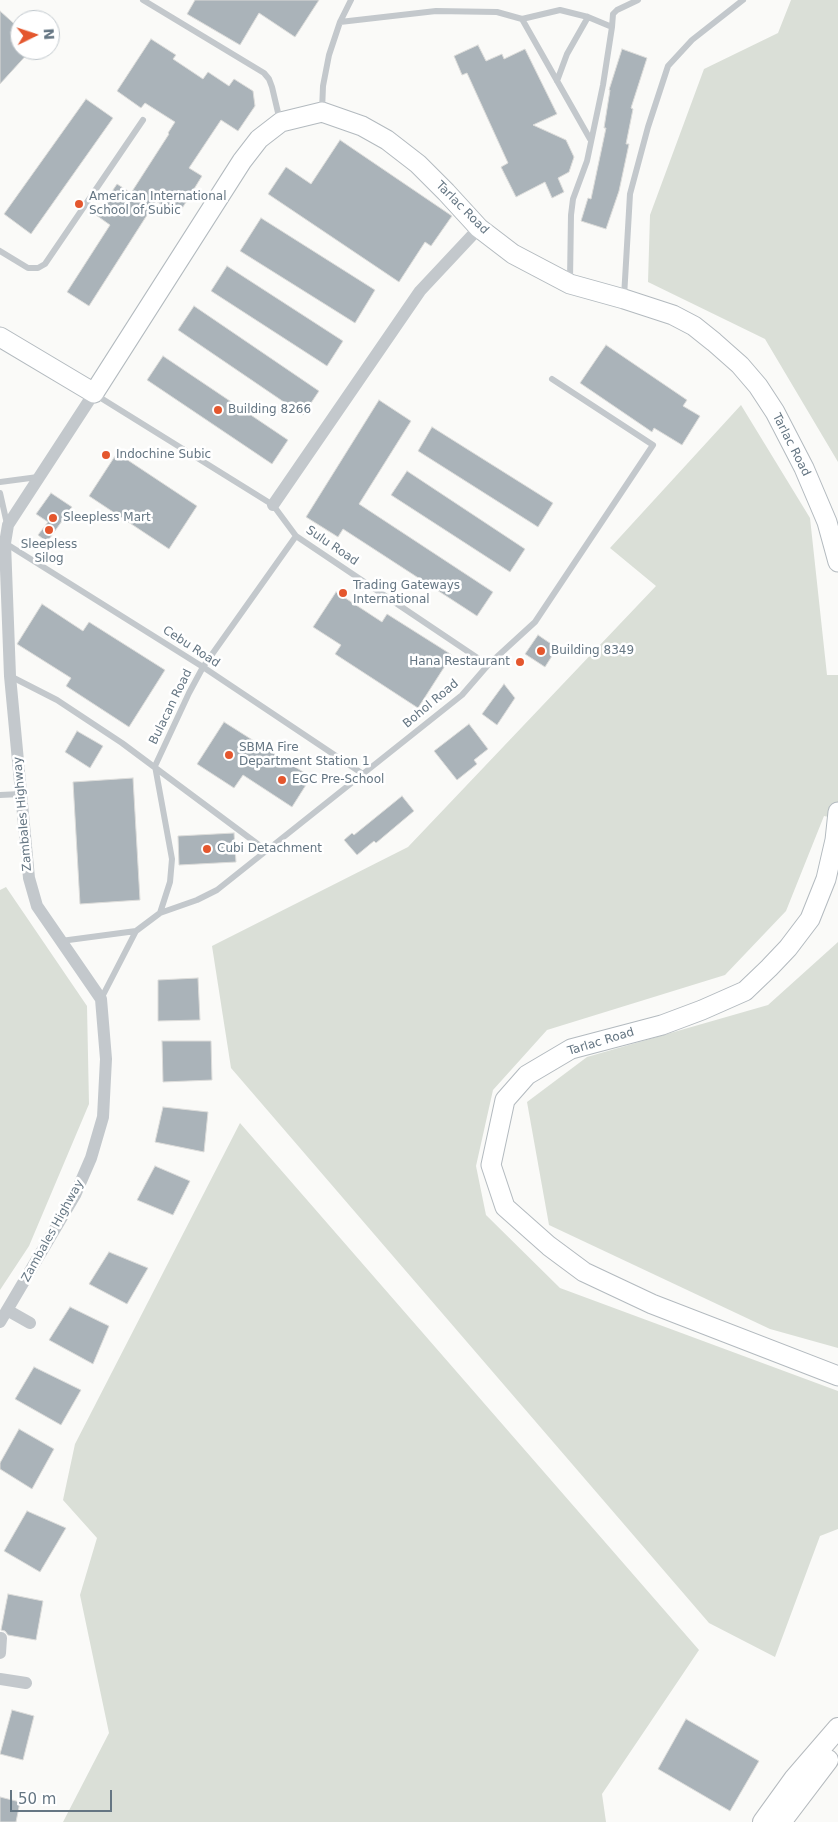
<!DOCTYPE html>
<style>
body{margin:0}
#map{position:relative;width:838px;height:1822px;overflow:hidden;background:#fafaf8;font-family:"DejaVu Sans",sans-serif}
canvas{display:block}
.north{position:absolute;left:10px;top:10px;width:50px;height:50px;box-sizing:border-box;background:#fff;border:1px solid #c1c8cd;border-radius:50%;rotate:86deg;font-size:14px;font-weight:700;line-height:20px;text-align:center;color:#657683}
.north::after{content:'';display:block;margin:auto;width:18px;height:22px;background:#e4572e;clip-path:polygon(50% 0,100% 100%,50% 72%,0 100%)}
.scale{position:absolute;left:10px;top:1790px;width:102px;height:22px;box-sizing:border-box;border:2px solid #657683;border-top:0;padding-left:6px;font-size:15px;line-height:18px;white-space:nowrap;color:#657683;-webkit-text-stroke:4px #fff;paint-order:stroke}
</style>
<div id="map">
<canvas width="838" height="1822"></canvas>
<div class="north">N</div>
<div class="scale">50 m</div>
</div>
<script>
const g = document.querySelector('canvas').getContext('2d');
g.lineJoin = 'round';
function paint(path, color) { g.fillStyle = color; g.fill(path, 'evenodd'); }
const shape = rows => new Path2D(rows.map(r => 'M' + r).join(''));
function strokePath(path, color, width, dash) { g.strokeStyle = color; g.lineWidth = width; g.lineCap = dash ? 'butt' : 'round'; g.setLineDash(dash || []); g.stroke(path); }
function write(font, color, halo, rows, align = 'center') {
  g.font = font + ' "DejaVu Sans",sans-serif'; g.lineWidth = 5; g.setLineDash([]); g.textBaseline = 'middle'; g.strokeStyle = halo; g.fillStyle = color; for (const [text, x, y, turn = 0] of rows) {
    g.save(); g.translate(x, y); g.rotate((+turn || 0) * Math.PI / 180); g.textAlign = isNaN(turn) ? turn : align; if (halo) g.strokeText(text, 0, 0); g.fillText(text, 0, 0); g.restore();
  }
}
paint(shape([
 [791,0,838,0,838,462,765,339,648,282,650,215,704,69,778,33],
 [741,405,810,518,827,675,838,675,838,819,824,816,786,911,725,975,547,1030,493,1090,476,1166,486,1215,560,1288,838,1391,838,1529,820,1536,775,1657,709,1623,231,1068,212,946,408,847,656,586,610,548],
 [6,887,87,1006,89,1104,29,1246,0,1290,0,890],
 [838,942,838,1348,770,1329,549,1225,527,1102,587,1057,768,1005],
 [240,1123,699,1650,602,1794,606,1822,63,1822,109,1733,80,1595,97,1538,63,1500,75,1444]
]), '#dadfd7');
const building = shape([
 [195,0,319,0,295,37,259,13,240,45,187,14,195,0],
 [0,11,20,29,20,50,31,50,0,84,0,11],
 [151,39,176,55,173,59,203,79,208,72,229,86,234,79,253,91,255,106,238,131,221,120,189,168,202,176,178,215,156,201,89,306,67,292,110,225,96,215,117,184,131,193,169,134,168,133,175,122,145,103,141,108,117,91,151,39],
 [478,45,486,61,502,54,504,59,525,49,557,114,533,125,566,140,574,157,569,172,558,178,564,192,552,198,545,182,516,197,501,167,508,163,467,73,462,75,454,56,478,45],
 [622,49,647,58,631,108,633,109,626,144,629,144,619,191,606,229,581,221,588,198,591,199,606,128,604,128,610,90,609,90,622,49],
 [86,99,113,118,31,234,4,214,86,99],
 [340,140,452,216,431,246,425,242,399,282,268,194,286,167,311,184,340,140],
 [261,218,375,290,355,323,240,251,261,218],
 [227,266,343,341,327,366,211,291,227,266],
 [194,306,319,391,303,415,178,330,194,306],
 [606,345,687,400,683,406,700,416,682,445,654,428,652,432,580,383,606,345],
 [163,356,288,440,272,464,147,380,163,356],
 [379,400,411,421,359,504,493,592,477,616,343,529,338,537,306,517,379,400],
 [432,427,553,503,538,527,418,451,432,427],
 [117,453,197,506,169,549,89,496,117,453],
 [407,471,525,549,510,572,391,495,407,471],
 [51,493,72,507,47,542,38,535,48,522,36,514,51,493],
 [336,592,382,622,387,614,452,655,418,708,335,654,341,645,313,627,336,592],
 [42,604,83,631,89,622,165,670,129,727,66,686,71,678,17,644,42,604],
 [538,635,557,648,545,667,525,654,538,635],
 [504,684,515,698,497,725,482,714,504,684],
 [224,722,311,777,292,807,243,775,234,788,197,764,224,722],
 [469,724,488,749,474,760,477,764,457,780,434,751,469,724],
 [77,731,103,746,90,768,65,752,77,731],
 [133,778,140,900,80,904,73,782,133,778],
 [402,796,414,811,376,843,374,841,357,855,344,840,352,833,354,835,402,796],
 [234,833,236,862,179,865,178,836,234,833],
 [198,978,200,1020,158,1021,158,980,198,978],
 [162,1041,211,1041,212,1080,163,1082,162,1041],
 [163,1107,208,1112,204,1152,155,1142,163,1107],
 [155,1166,190,1181,173,1215,137,1200,155,1166],
 [109,1252,148,1268,127,1304,89,1284,109,1252],
 [70,1307,109,1326,93,1364,49,1340,70,1307],
 [34,1367,81,1390,61,1425,15,1399,34,1367],
 [19,1429,54,1449,32,1489,0,1469,0,1463,19,1429],
 [27,1511,66,1528,40,1572,4,1551,27,1511],
 [8,1594,43,1601,36,1640,8,1635,5,1631,1,1630,8,1594],
 [12,1710,34,1716,23,1760,0,1754,12,1710],
 [686,1719,759,1761,730,1811,658,1769,686,1719],
 [0,1797,20,1802,16,1822,0,1822,0,1797]
]);
paint(building, '#aab3b9');
strokePath(building, '#dcdcda', 1);
const secondary = shape([
 [0,337,94,393,242,161,259,139,281,122,322,112,362,126,387,140,418,164,446,192,479,228,513,254,570,284,624,299,673,315,694,326,714,342,740,365,758,386,775,412,804,468,827,522,838,562],
 [838,812,835,840,826,879,810,919,788,948,769,968,745,991,702,1010,662,1025,571,1049,527,1075,505,1100,491,1165,505,1207,549,1246,584,1272,652,1304,838,1376]
]);
const primary = shape([
 [763,1822,794,1779,838,1728],
 [781,1822,828,1760]
]);
strokePath(secondary, '#b3babf', 21);
strokePath(primary, '#b5babe', 22);
strokePath(shape([
 [143,0,264,73,269,79,272,87,280,121],
 [522,19,560,10,588,17,612,27,603,85,587,161,573,199,571,215,570,280],
 [340,22,436,11,497,12,522,19,590,139],
 [612,27,613,14,617,10,638,0],
 [557,81,567,54,588,17],
 [322,111,323,86,329,55,340,22,351,0],
 [0,251,28,268,38,268,45,264,143,120],
 [624,297,630,194,648,127,668,66,692,40,743,0],
 [96,395,273,505,296,536,488,665],
 [0,482,38,477],
 [0,493,7,524],
 [5,543,203,667,363,774],
 [10,676,57,700,122,743,267,851],
 [0,795,21,794],
 [160,913,170,882,172,859,155,766,189,693,203,667,296,536],
 [61,941,136,931,160,913,197,900,217,890,462,695,488,665,535,622,653,445,552,379],
 [101,999,136,931]
]), '#c3c8cc', 6);
strokePath(shape([
 [273,505,420,291,479,228],
 [7,1310,30,1323],
 [0,1322,75,1195,91,1158,103,1117,106,1059,101,999,37,906,29,878,10,676,5,543,8,525,94,393],
 [0,1653,1,1638],
 [0,1679,26,1683]
]), '#c3c8cc', 12);
strokePath(secondary, '#fff', 19);
strokePath(primary, '#fff', 20);
for (const [x, y, r, color] of [
 [79,204,5,"#e4572e"],
 [218,410,5,"#e4572e"],
 [106,455,5,"#e4572e"],
 [53,518,5,"#e4572e"],
 [49,530,5,"#e4572e"],
 [343,593,5,"#e4572e"],
 [541,651,5,"#e4572e"],
 [520,662,5,"#e4572e"],
 [229,755,5,"#e4572e"],
 [282,780,5,"#e4572e"],
 [207,849,5,"#e4572e"]
]) { const dot = new Path2D(); dot.arc(x, y, r, 0, 2 * Math.PI); g.fillStyle = color; g.fill(dot); strokePath(dot, '#fff', 2); }
write('12px', '#657683', '#fff', [
 ["American International",89,197],
 ["School of Subic",89,211],
 ["Building 8266",228,410],
 ["Indochine Subic",116,455],
 ["Sleepless Mart",63,518],
 ["Sleepless",49,545,"center"],
 ["Silog",49,559,"center"],
 ["Trading Gateways",353,586],
 ["International",353,600],
 ["Building 8349",551,651],
 ["Hana Restaurant",510,662,"right"],
 ["SBMA Fire",239,748],
 ["Department Station 1",239,762],
 ["EGC Pre-School",292,780],
 ["Cubi Detachment",217,849]
], 'left');
write('12px', '#657683', '#fff', [
 ["Tarlac Road",462,208,45],
 ["Tarlac Road",791,445,63],
 ["Sulu Road",332,546,34],
 ["Cebu Road",191,647,33],
 ["Bohol Road",431,704,-40],
 ["Bulacan Road",171,707,-64],
 ["Zambales Highway",23,814,-95],
 ["Tarlac Road",601,1042,-17],
 ["Zambales Highway",53,1231,-61]
]);
</script>
